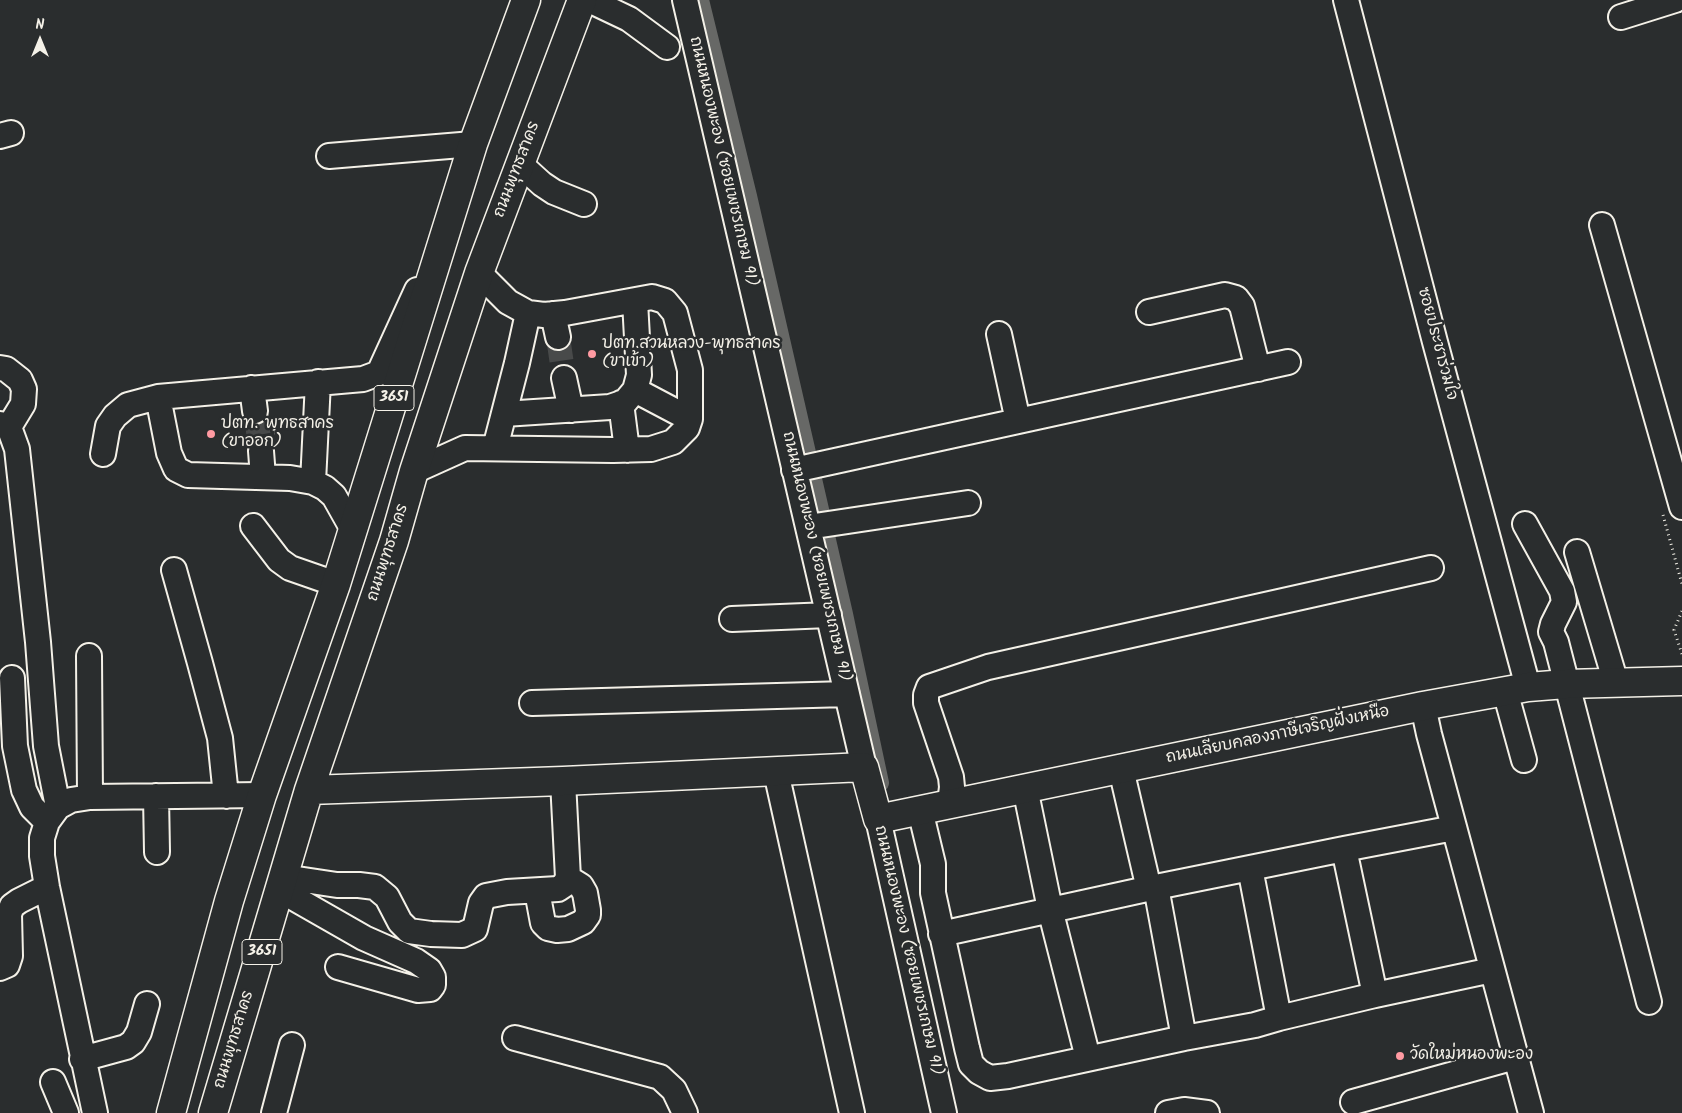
<!DOCTYPE html>
<meta charset="utf-8">
<style>
body{margin:0}
#map{position:relative;width:1682px;height:1113px;overflow:hidden;background:#2a2d2e;font-family:Kalam,sans-serif}
canvas{display:block}
.north{position:absolute;left:15px;top:15px;width:50px;height:50px;-webkit-text-stroke:4px #2a2d2e;paint-order:stroke;rotate:0deg;font-size:14px;font-weight:700;line-height:20px;text-align:center;color:#f4f1e8}
.north::after{content:'';display:block;margin:auto;width:18px;height:22px;background:#f4f1e8;clip-path:polygon(50% 0,100% 100%,50% 72%,0 100%)}
</style>
<div id="map">
<canvas width="1682" height="1113"></canvas>
<div class="north">N</div>
</div>
<script>
const g = document.querySelector('canvas').getContext('2d');
g.lineJoin = 'round';
const shape = rows => new Path2D(rows.map(r => 'M' + r).join(''));
function strokePath(path, color, width, dash) { g.strokeStyle = color; g.lineWidth = width; g.lineCap = dash ? 'butt' : 'round'; g.setLineDash(dash || []); g.stroke(path); }
function write(font, color, halo, rows, align = 'center') {
  g.font = font + ' Kalam,"Playpen Sans Thai",sans-serif'; g.lineWidth = 5; g.setLineDash([]); g.textBaseline = 'middle'; g.strokeStyle = halo; g.fillStyle = color; for (const [text, x, y, turn = 0] of rows) {
    g.save(); g.translate(x, y); g.rotate((+turn || 0) * Math.PI / 180); g.textAlign = isNaN(turn) ? turn : align; if (halo) g.strokeText(text, 0, 0); g.fillText(text, 0, 0); g.restore();
  }
}
strokePath(shape([
 [700,0,748,196,844,614,880,783]
]), '#676866', 18);
strokePath(shape([
 [558,337,564,378],
 [255,411,261,451]
]), '#484a4a', 24, [24, 12]);
const minor = shape([
 [589,0,629,19,667,47],
 [685,0,864,767],
 [1346,0,1435,342,1528,687],
 [1621,17,1675,0],
 [0,136,11,133],
 [329,156,473,144],
 [520,164,542,184,554,192,584,204],
 [1602,225,1682,507],
 [1149,312,1225,295,1236,298,1242,306,1258,369],
 [553,314,558,337],
 [999,334,1018,421],
 [0,368,6,369,20,380,24,389,23,404,9,427],
 [564,378,571,410],
 [252,388,255,411],
 [635,390,690,419],
 [158,397,169,453,176,469,188,475,290,478,313,482,325,488,334,496,352,528],
 [621,403,627,450],
 [504,414,610,407,625,402,635,390,639,375,635,301],
 [0,424,9,427,17,449,38,642,46,746,58,807],
 [495,448,517,363,528,313],
 [261,451,263,477],
 [103,454,108,426,115,416,128,405,158,397,363,379,379,373,417,290],
 [794,470,1288,362],
 [414,471,465,448,613,450,651,449,673,442,687,428,690,419,690,370,675,313,665,301,652,297,565,313,544,315,528,313,508,302,479,273],
 [313,482,318,382],
 [1525,524,1562,591,1564,602,1553,624,1551,632,1556,642,1649,1002],
 [253,526,279,560,290,568,336,584],
 [808,527,968,503],
 [1577,552,1616,683],
 [174,570,200,663,220,738,226,796],
 [732,619,829,615],
 [89,656,90,797],
 [12,678,15,746,24,790,32,807,47,822],
 [1505,691,1524,760],
 [532,703,847,694],
 [1423,706,1429,734,1531,1113],
 [1121,769,1149,889],
 [776,772,852,1113],
 [1025,788,1050,909,1088,1058],
 [156,796,157,852],
 [950,804,952,787,951,777,926,703,926,695,929,687,988,667,1431,568],
 [920,810,933,864,933,893,967,1048,971,1064,979,1072,990,1078,1008,1076,1184,1038,1255,1025,1279,1018,1375,995,1492,970],
 [878,819,944,1113],
 [1344,849,1375,995],
 [1250,868,1279,1018],
 [284,877,337,885,359,885,375,887,387,897,400,922,409,931,431,934,462,935,475,929,481,903,486,896,507,892,558,889,564,885,568,878,563,781],
 [1156,887,1184,1038],
 [280,890,364,938,416,961,429,970,433,977,433,985,430,989,418,990,338,967],
 [537,891,543,923,548,928,557,930,568,929,583,922,588,915,588,910,585,893,581,886,568,878],
 [941,934,1156,887,1344,849,1454,828],
 [0,968,7,965,10,956,9,914,12,906,19,901,47,887],
 [515,1038,660,1077,674,1090,685,1113],
 [82,1059,126,1047,133,1042,139,1032,147,1004],
 [53,1082,66,1113],
 [1353,1102,1515,1057],
 [95,1113,47,887,42,856,42,838,47,822,58,807,71,800,90,797,262,795],
 [274,1113,292,1045],
 [1168,1113,1184,1110,1207,1113]
]);
const major = shape([
 [309,790,563,781,864,767,878,819,1423,706,1528,687,1566,684,1682,681],
 [171,1113,229,901,262,795,336,584,473,144,526,0],
 [213,1113,309,790,394,541,414,471,479,273,582,0]
]);
strokePath(minor, '#f4f1e8', 28);
strokePath(major, '#f4f1e8', 31);
strokePath(shape([
 [1663,515,1682,584],
 [1682,611,1674,630,1682,654]
]), '#f4f1e8', 3, [1, 4]);
strokePath(minor, '#2a2d2e', 24);
strokePath(major, '#2a2d2e', 28);
for (const [x, y, r, color] of [
 [592,354,5,"#ff9aa2"],
 [211,434,5,"#ff9aa2"],
 [1400,1056,5,"#ff9aa2"]
]) { const dot = new Path2D(); dot.arc(x, y, r, 0, 2 * Math.PI); g.fillStyle = color; g.fill(dot); strokePath(dot, '#2a2d2e', 2); }
for (const [x, y, w] of [
 [394,398,40],
 [262,952,40]
]) { const box = new Path2D(); box.roundRect(x - w / 2, y - 12.5, w, 25, 4); g.fillStyle = '#2a2d2e'; g.fill(box); strokePath(box, '#f4f1e8', 1); }
write('bold 15px', '#f4f1e8', null, [
 ["3651",394,398],
 ["3651",262,952]
]);
write('16px', '#f4f1e8', '#2a2d2e', [
 ["ถนนหนองพะอง (ซอยเพชรเกษม 91)",722,162,77],
 ["ถนนพุทธสาคร",518,170,-69],
 ["ซอยประชาร่วมใจ",1436,344,75],
 ["ถนนพุทธสาคร",389,553,-72],
 ["ถนนหนองพะอง (ซอยเพชรเกษม 91)",815,557,77],
 ["ถนนเลียบคลองภาษีเจริญฝั่งเหนือ",1278,736,-12],
 ["ถนนหนองพะอง (ซอยเพชรเกษม 91)",907,951,77],
 ["ถนนพุทธสาคร",235,1040,-73]
]);
write('16px', '#f4f1e8', '#2a2d2e', [
 ["ปตท.สวนหลวง-พุทธสาคร",602,345],
 ["(ขาเข้า)",602,363],
 ["ปตท. พุทธสาคร",221,425],
 ["(ขาออก)",221,443],
 ["วัดใหม่หนองพะอง",1410,1056]
], 'left');
</script>
